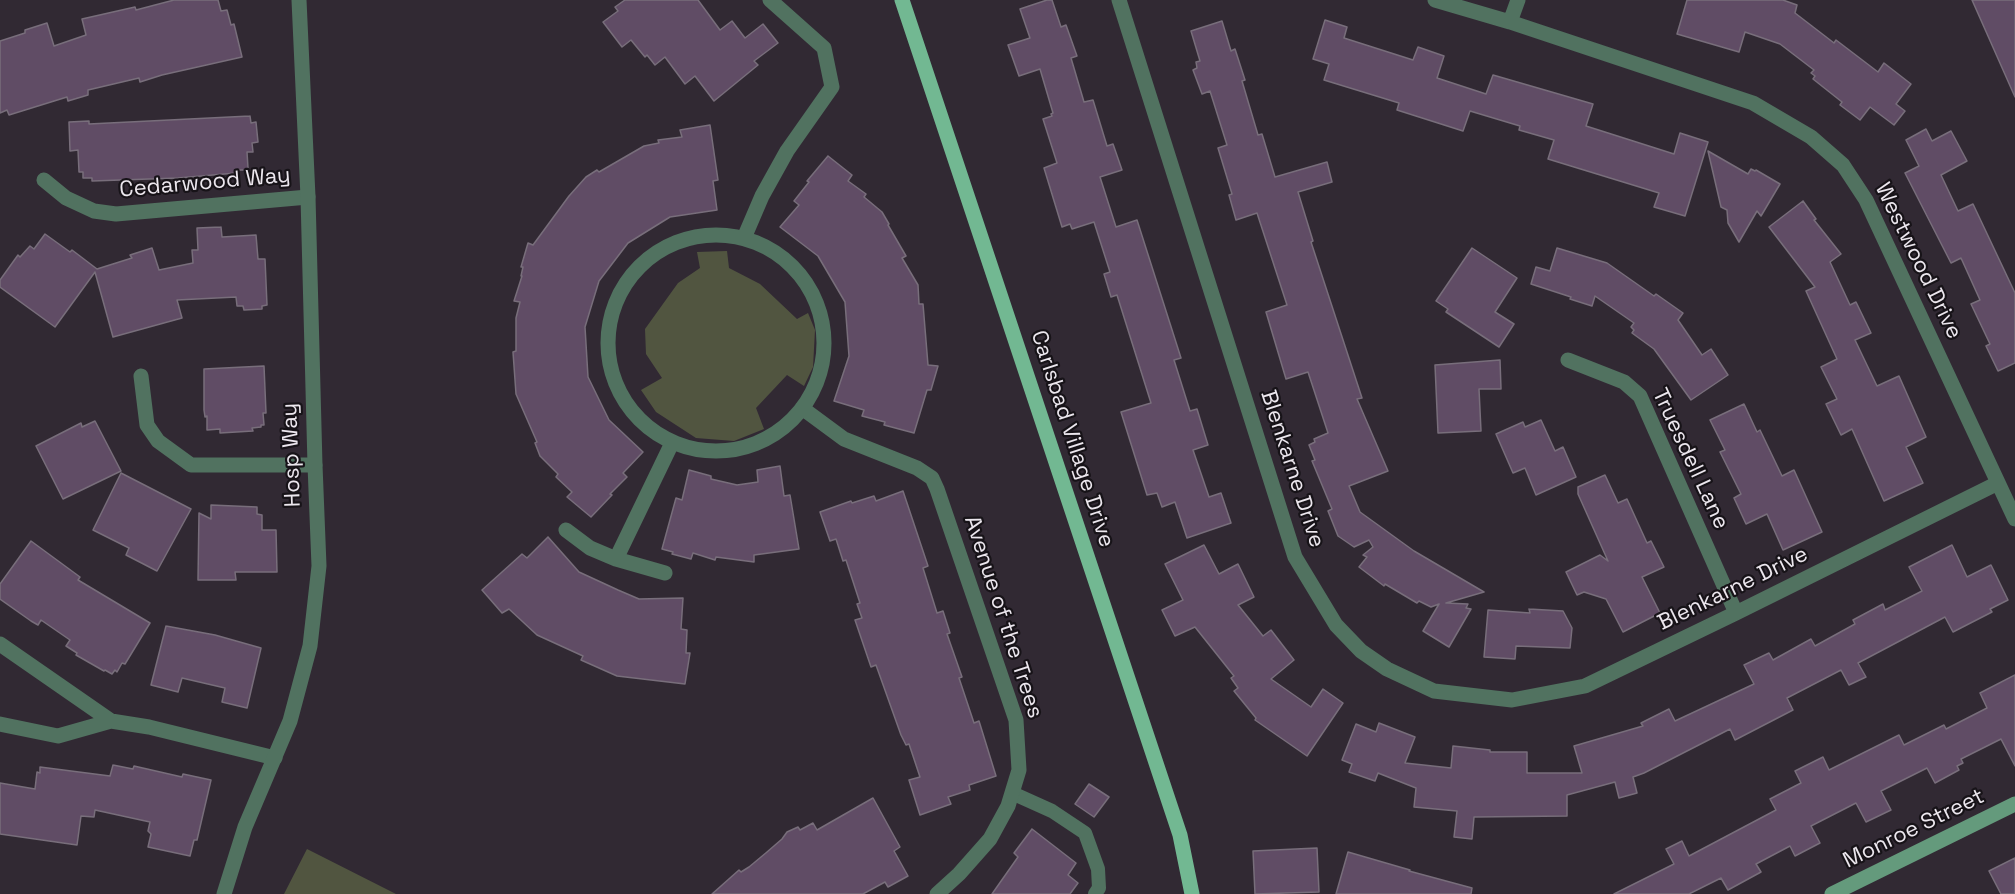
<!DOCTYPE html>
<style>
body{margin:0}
canvas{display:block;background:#312933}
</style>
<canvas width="2015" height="894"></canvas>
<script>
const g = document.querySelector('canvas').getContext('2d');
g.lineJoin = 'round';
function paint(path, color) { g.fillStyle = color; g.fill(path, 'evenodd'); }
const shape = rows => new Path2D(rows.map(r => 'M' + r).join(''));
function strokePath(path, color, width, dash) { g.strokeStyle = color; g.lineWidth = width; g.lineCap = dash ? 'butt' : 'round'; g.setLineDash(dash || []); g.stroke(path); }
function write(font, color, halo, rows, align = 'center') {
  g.font = font + ' "Space Grotesk",sans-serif'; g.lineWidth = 4.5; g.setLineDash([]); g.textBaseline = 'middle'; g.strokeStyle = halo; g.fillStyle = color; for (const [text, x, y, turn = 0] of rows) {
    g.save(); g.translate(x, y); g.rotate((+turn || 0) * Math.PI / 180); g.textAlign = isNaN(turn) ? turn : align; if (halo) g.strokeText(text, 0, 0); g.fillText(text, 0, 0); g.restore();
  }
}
paint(shape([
 [727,251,729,268,760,284,797,319,808,313,815,330,813,367,804,386,787,375,756,408,764,429,734,441,696,438,656,412,641,390,662,378,646,354,645,329,678,283,700,268,697,252],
 [307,849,396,894,284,894]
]), '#515540');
const building = shape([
 [174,0,218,0,221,11,227,10,231,25,234,24,242,57,162,75,140,82,139,78,88,90,88,95,68,101,67,97,9,115,7,110,0,113,0,41,25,33,25,30,47,23,54,46,86,35,82,19,135,7,136,10,174,0],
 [625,0,698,0,720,30,732,21,745,38,763,24,778,43,754,61,758,65,714,101,695,76,685,84,665,57,655,65,647,55,645,57,631,40,622,47,603,22,618,11,615,7,625,0],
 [1047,0,1052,0,1061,27,1066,25,1077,56,1071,58,1084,102,1093,100,1107,146,1113,144,1122,170,1100,177,1116,227,1137,220,1181,358,1174,360,1190,411,1197,409,1208,445,1193,450,1209,497,1221,493,1231,523,1187,538,1175,502,1162,507,1157,493,1147,495,1121,412,1151,403,1117,295,1111,297,1104,274,1110,272,1094,222,1072,229,1070,224,1062,227,1044,168,1057,163,1043,119,1052,116,1051,114,1053,113,1040,69,1019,76,1008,45,1030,38,1020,9,1047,0],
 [1687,0,1783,0,1797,5,1795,13,1834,43,1836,40,1878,72,1884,63,1911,84,1896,104,1905,111,1894,125,1870,107,1860,120,1840,105,1842,102,1813,79,1815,76,1811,73,1814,70,1780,44,1745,32,1739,52,1677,34,1687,0],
 [1972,0,2015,0,2015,97,1972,0],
 [1325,20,1347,27,1344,38,1413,60,1418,47,1444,56,1437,78,1486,94,1493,75,1593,104,1586,126,1674,154,1680,133,1708,142,1685,216,1654,207,1659,193,1548,159,1554,140,1519,130,1520,126,1470,111,1463,131,1397,110,1399,103,1324,80,1329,64,1313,59,1325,20],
 [1222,21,1231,51,1235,49,1245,80,1242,81,1258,135,1262,134,1275,177,1327,162,1332,182,1298,192,1313,241,1311,242,1362,398,1357,399,1388,471,1349,486,1360,512,1414,551,1484,592,1446,603,1468,604,1466,608,1471,609,1449,647,1423,631,1439,604,1431,607,1419,601,1417,603,1385,584,1384,586,1359,567,1367,557,1363,555,1373,547,1369,540,1354,547,1338,536,1328,511,1332,509,1312,461,1315,460,1309,445,1315,442,1314,439,1328,433,1308,372,1286,379,1266,312,1287,305,1257,213,1236,220,1229,195,1232,194,1218,148,1227,145,1210,91,1202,94,1193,70,1197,68,1196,62,1200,61,1191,31,1222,21],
 [250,116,251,123,256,122,258,142,252,143,253,152,247,152,248,168,246,170,236,170,236,173,178,178,92,181,92,178,83,178,83,172,79,172,78,150,70,151,69,122,89,121,89,124,250,116],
 [710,125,718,180,713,181,717,210,670,217,628,243,599,281,585,327,588,377,609,420,643,452,623,473,627,477,610,494,612,495,591,517,567,497,572,492,556,477,558,474,540,456,535,443,537,442,516,394,513,352,516,351,516,318,520,302,514,301,522,276,521,276,523,267,521,267,528,243,533,245,569,196,586,177,597,170,599,172,644,146,659,143,658,140,682,137,680,130,710,125],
 [1926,129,1932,141,1951,131,1967,161,1941,175,1958,211,1973,204,2015,293,2015,363,1998,371,1986,346,1990,344,1971,304,1980,300,1961,258,1951,263,1905,173,1919,166,1906,140,1926,129],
 [1708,151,1748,174,1751,169,1755,171,1756,170,1780,184,1761,216,1757,211,1739,242,1728,223,1727,210,1721,207,1708,151],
 [828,156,852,175,848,181,866,194,864,197,882,212,889,224,888,225,906,256,902,258,918,285,919,304,923,304,928,365,938,366,931,390,927,390,914,433,884,425,885,422,862,416,864,410,834,401,849,356,845,302,818,256,780,227,799,205,794,201,809,182,807,181,828,156],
 [1803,201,1816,219,1814,220,1841,254,1830,262,1850,305,1856,302,1871,333,1855,340,1877,386,1899,376,1926,437,1906,447,1923,483,1884,501,1852,429,1841,435,1826,404,1837,399,1821,367,1837,359,1806,291,1815,287,1769,227,1803,201],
 [221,227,222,237,256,235,258,259,265,259,267,305,262,306,262,309,244,310,243,306,237,306,236,297,177,300,182,318,113,337,95,272,55,327,0,287,0,280,18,255,20,257,30,246,34,249,45,234,70,252,72,250,97,269,132,258,130,255,152,248,159,270,193,263,192,250,198,250,197,228,221,227],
 [1472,248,1517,278,1495,312,1514,324,1499,347,1446,312,1448,309,1436,301,1472,248],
 [1557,248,1607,263,1654,296,1656,294,1683,313,1678,320,1702,355,1711,349,1728,375,1691,400,1654,349,1632,333,1634,330,1631,327,1634,323,1595,296,1592,306,1570,299,1571,297,1531,284,1536,267,1550,271,1557,248],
 [1500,360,1501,389,1479,389,1481,431,1438,433,1435,365,1500,360],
 [264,366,266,413,263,413,264,425,261,425,261,427,252,428,253,431,220,433,220,429,207,430,207,416,205,417,204,410,204,369,264,366],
 [1744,404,1757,432,1760,430,1782,476,1794,470,1822,532,1783,550,1767,514,1746,524,1734,498,1741,494,1720,452,1725,450,1710,420,1744,404],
 [1541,420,1555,451,1563,447,1576,477,1536,495,1525,468,1513,473,1496,434,1523,422,1525,427,1541,420],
 [95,421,121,471,63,499,36,446,81,423,82,427,95,421],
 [780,466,784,496,790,495,799,549,754,555,754,562,716,557,715,560,693,553,691,559,672,554,673,552,662,549,676,498,682,500,689,470,711,476,711,479,737,485,758,482,757,470,780,466],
 [121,473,191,509,157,571,126,555,129,548,93,530,121,473],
 [1605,475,1618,503,1627,499,1647,543,1651,541,1664,567,1642,577,1660,613,1623,632,1606,599,1584,592,1577,595,1566,572,1600,555,1608,561,1578,494,1578,487,1605,475],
 [903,491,928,566,923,568,937,613,943,611,950,633,947,634,962,677,959,678,974,723,979,721,996,776,969,785,970,790,948,797,951,804,920,815,909,780,920,777,909,744,906,745,901,735,876,665,871,667,855,620,862,618,857,604,860,603,846,560,843,561,836,539,830,541,820,512,851,501,852,503,874,496,876,501,903,491],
 [211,505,257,507,257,514,262,515,262,530,276,530,277,572,235,572,236,580,198,580,199,513,211,519,211,505],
 [548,537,579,572,618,590,639,599,683,598,681,629,687,630,686,653,690,653,685,684,617,676,581,660,583,656,537,635,509,609,502,613,482,590,522,554,527,558,548,537],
 [31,541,80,577,78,580,150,623,125,664,122,663,117,672,115,670,112,674,105,670,104,671,76,655,77,653,66,646,70,640,41,620,38,625,31,621,0,599,0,584,31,541],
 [1204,545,1219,574,1238,564,1254,597,1238,605,1263,636,1271,630,1294,660,1271,679,1311,707,1323,689,1343,703,1307,756,1255,720,1256,718,1234,691,1238,688,1231,678,1234,676,1195,627,1175,636,1162,610,1183,600,1165,564,1204,545],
 [1952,545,1967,577,1991,565,2008,600,1990,609,1992,612,1953,632,1945,617,1858,663,1866,677,1849,685,1841,670,1787,698,1793,710,1735,740,1730,729,1644,773,1633,777,1637,793,1619,798,1615,782,1567,795,1567,816,1474,817,1472,839,1454,837,1457,811,1414,807,1416,788,1378,773,1375,781,1349,772,1352,764,1342,760,1356,724,1376,732,1379,723,1415,737,1405,763,1451,768,1453,746,1490,750,1490,752,1527,752,1527,773,1582,773,1574,746,1643,726,1641,723,1669,709,1675,721,1754,684,1744,665,1769,653,1773,660,1811,639,1815,646,1855,624,1853,620,1883,604,1885,610,1922,591,1909,567,1952,545],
 [1529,609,1563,611,1572,628,1570,648,1516,646,1515,659,1484,657,1488,610,1530,613,1529,609],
 [166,626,215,635,261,648,247,708,222,702,225,688,182,678,178,692,151,685,166,626],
 [2015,675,2015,766,2001,739,1961,759,1963,763,1957,766,1959,770,1935,783,1927,768,1881,791,1891,810,1866,822,1856,803,1811,826,1820,843,1795,856,1790,846,1756,864,1761,872,1728,890,1721,878,1689,894,1614,894,1674,864,1666,849,1682,841,1689,856,1776,810,1770,799,1801,783,1795,771,1823,757,1829,770,1899,735,1904,745,1944,725,1946,729,1987,708,1980,693,2015,675],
 [113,765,133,769,134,766,182,777,183,774,211,780,197,840,194,840,190,856,148,847,151,834,148,831,150,822,95,810,94,817,81,816,77,845,0,834,0,783,35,789,37,772,40,773,40,767,110,776,113,765],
 [1089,784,1109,797,1094,817,1075,804,1089,784],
 [873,798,900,847,894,851,908,876,888,887,885,882,863,894,712,894,739,870,741,872,749,867,767,852,782,839,787,832,798,827,800,830,813,823,817,830,873,798],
 [1032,829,1076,863,1068,875,1078,883,1070,894,992,894,1018,857,1014,853,1032,829],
 [1317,848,1319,892,1255,894,1253,851,1317,848],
 [1348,852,1410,870,1409,871,1472,888,1471,894,1336,894,1348,852],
 [2015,858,2015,894,2001,894,1989,871,2015,858]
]);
paint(building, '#604c65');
strokePath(building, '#786e7b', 1.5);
strokePath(shape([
 [1012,793,1052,811,1085,833,1098,869,1099,888,1095,894]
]), '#517260', 14);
strokePath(shape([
 [1119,0,1295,557,1336,625,1361,651,1387,669,1434,691,1512,700,1585,686,1736,613,1998,483],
 [1435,0,1510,22,1753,103,1811,137,1843,165,1866,200,2015,519],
 [1510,22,1518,0],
 [44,180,66,198,94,211,116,214,308,197],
 '608 343a108 108 0 1 1 216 0a108 108 0 1 1-216 0Z',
 [744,238,762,196,787,151,832,87,824,48,770,0],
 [1568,360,1624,382,1640,396,1736,613],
 [141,376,147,425,158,441,191,465,315,465],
 [802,408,844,439,917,468,932,478,937,489,1016,720,1019,770,1008,806,990,839,959,874,937,894],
 [566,530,590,548,616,559,665,573],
 [616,559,672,443],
 [0,644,111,721,58,736,0,724],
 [111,721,149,727,275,758]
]), '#517260', 15);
strokePath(shape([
 [224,894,245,827,290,721,310,646,319,566,315,465,308,197,299,0]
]), '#517260', 15);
strokePath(shape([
 [1832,894,2015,804]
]), '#649a7c', 15);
strokePath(shape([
 [902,0,1180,835,1192,894]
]), '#72b892', 15);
write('22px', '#ece7ee', '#171318', [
 ["Cedarwood Way",205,183,-5],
 ["Westwood Drive",1918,261,64],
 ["Carlsbad Village Drive",1072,439,72],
 ["Hosp Way",292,455,-92],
 ["Truesdell Lane",1690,459,65],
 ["Blenkarne Drive",1292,469,72],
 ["Blenkarne Drive",1733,589,-26],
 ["Avenue of the Trees",1003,617,72],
 ["Monroe Street",1914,829,-26]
]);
</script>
